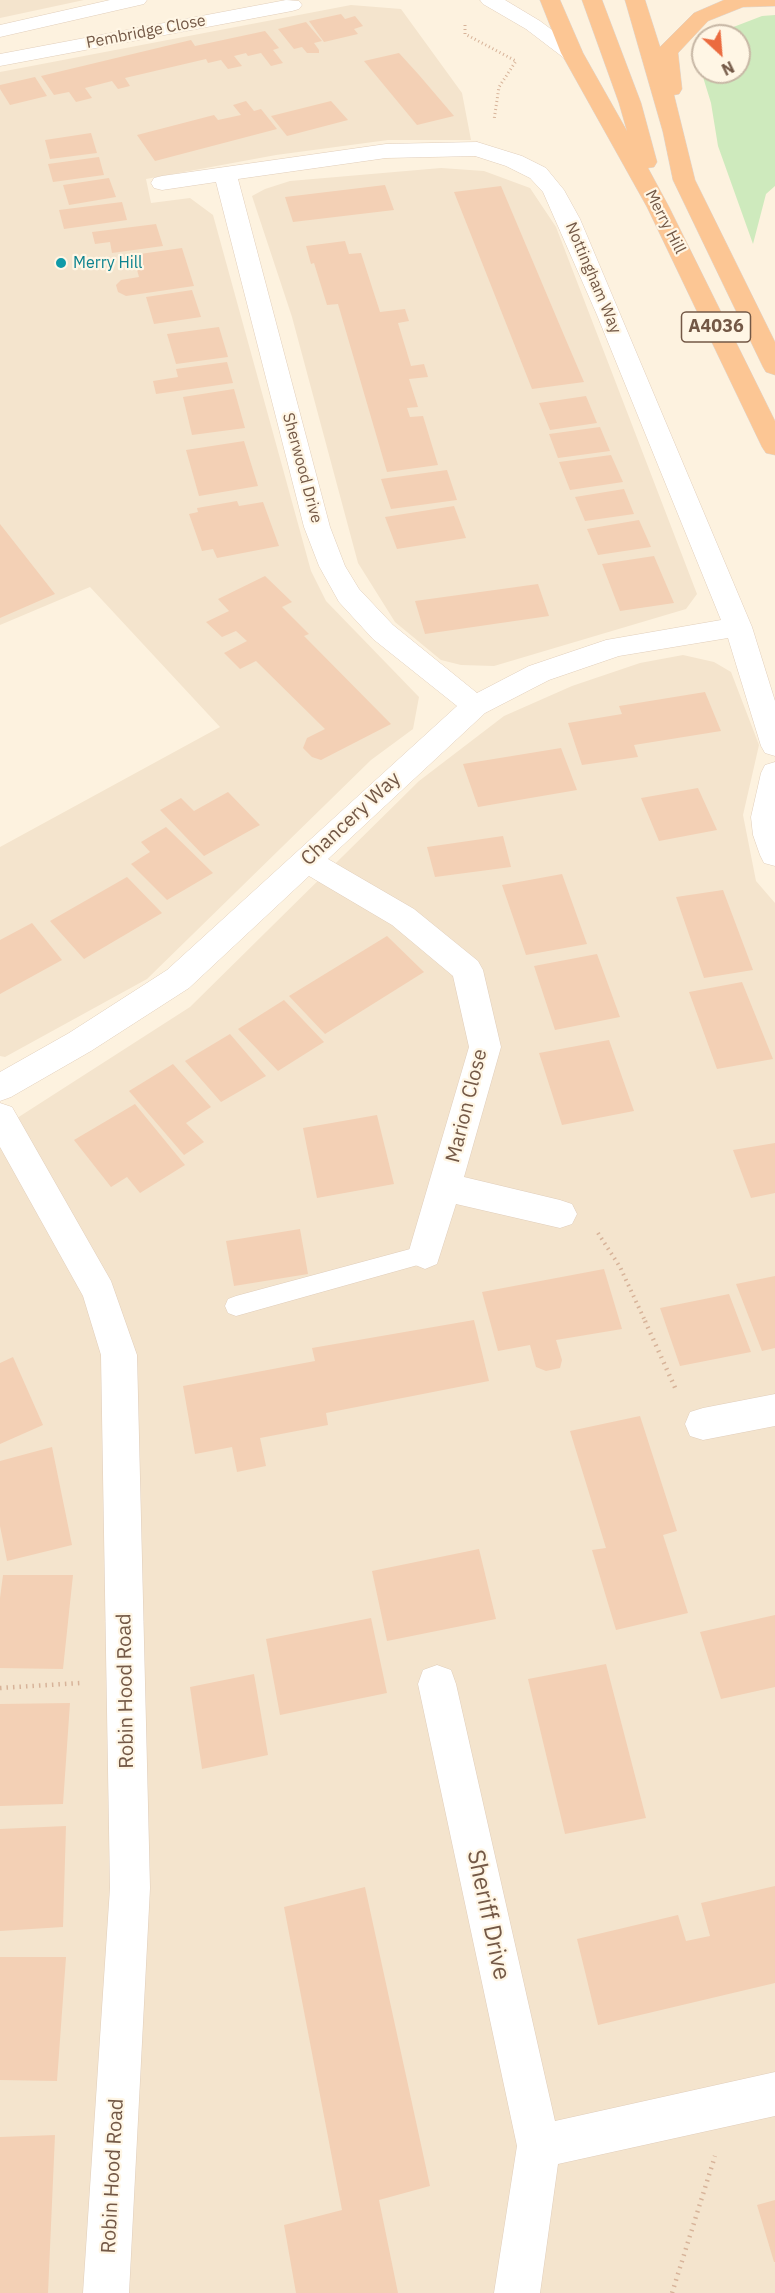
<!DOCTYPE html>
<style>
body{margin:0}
#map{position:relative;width:775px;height:2293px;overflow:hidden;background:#fdf2df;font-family:"IBM Plex Sans",sans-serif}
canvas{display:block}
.north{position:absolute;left:691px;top:24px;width:60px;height:60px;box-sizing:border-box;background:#fff6e5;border:2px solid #c7b7a5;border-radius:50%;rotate:154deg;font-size:16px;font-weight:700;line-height:24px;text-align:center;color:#735846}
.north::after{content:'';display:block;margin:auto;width:21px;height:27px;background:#eb6b3f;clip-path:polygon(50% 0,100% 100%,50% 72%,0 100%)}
</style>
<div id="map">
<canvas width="775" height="2293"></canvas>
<div class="north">N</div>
</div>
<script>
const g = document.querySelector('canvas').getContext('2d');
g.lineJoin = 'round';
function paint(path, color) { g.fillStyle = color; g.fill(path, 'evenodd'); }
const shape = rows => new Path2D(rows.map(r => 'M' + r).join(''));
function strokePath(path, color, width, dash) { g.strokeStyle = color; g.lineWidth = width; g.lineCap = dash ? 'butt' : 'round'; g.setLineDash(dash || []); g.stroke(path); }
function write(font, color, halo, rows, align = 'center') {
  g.font = font + ' "IBM Plex Sans",sans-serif'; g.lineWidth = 4.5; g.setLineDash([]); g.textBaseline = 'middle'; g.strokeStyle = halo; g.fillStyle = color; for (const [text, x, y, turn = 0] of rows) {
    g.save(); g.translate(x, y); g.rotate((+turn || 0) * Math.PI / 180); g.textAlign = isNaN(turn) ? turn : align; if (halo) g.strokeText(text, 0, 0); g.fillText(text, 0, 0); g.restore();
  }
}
paint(shape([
 [0,0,84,0,0,18],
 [351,5,401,9,462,93,471,140,388,140,276,155,146,179,151,203,190,198,213,215,311,571,326,601,419,697,413,729,371,760,147,979,5,1057,0,1056,0,847,220,727,90,587,0,625,0,72],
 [441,168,484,171,530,188,556,227,697,594,686,609,494,666,461,665,441,660,395,622,358,563,292,317,252,196,265,189,290,181],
 [683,655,714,662,731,672,759,745,743,815,756,881,775,903,775,2293,0,2293,0,1129,190,1007,419,781,504,716,572,686,640,663]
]), '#f4e4cd');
paint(shape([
 [775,15,775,186,766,194,753,244,718,146,711,103,699,64,703,55,703,72,739,72,739,36,718,36,723,31,762,16]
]), '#ceeabd');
paint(shape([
 [341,14,345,19,355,16,363,26,354,29,358,34,324,42,309,21],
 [306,22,322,41,314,43,319,50,319,53,307,53,302,47,294,49,278,29],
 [265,31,279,48,273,50,283,63,271,66,261,53,248,56,246,53,234,56,242,66,228,69,221,60,208,63,206,59,125,78,130,86,118,89,112,81,85,88,92,98,76,102,69,92,54,95,41,76,191,40,195,46],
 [399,53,419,75,454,116,417,125,364,61],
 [35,77,47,96,10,105,0,89,0,85],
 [246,101,254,111,261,109,277,129,155,161,137,135,214,115,218,120,241,115,233,105],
 [331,101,348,120,287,136,271,116],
 [91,133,97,153,50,159,45,140],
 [99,157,104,175,53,182,48,164],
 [109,178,116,197,69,205,63,185],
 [385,185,394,210,293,222,285,197],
 [501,186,566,340,584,382,532,389,454,192],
 [122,202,127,220,64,229,59,210],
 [156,224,163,246,112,253,110,242,95,244,92,232],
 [345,241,349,254,361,253,380,312,405,309,409,321,398,323,411,366,424,364,428,377,409,379,418,407,407,408,410,417,423,416,438,465,387,472,338,304,327,305,314,263,311,264,306,246],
 [182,248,194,286,126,296,118,292,116,285,121,280,139,277,133,255],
 [192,290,201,317,154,324,146,297],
 [219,327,228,357,176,364,167,334],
 [227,362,233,383,156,394,153,381,178,377,176,369],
 [234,389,245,428,192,435,183,397],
 [586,396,597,423,550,430,539,403],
 [600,427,610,451,558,458,549,434],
 [244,441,258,486,199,496,186,450],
 [611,455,623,482,570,490,559,462],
 [447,470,457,500,391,509,381,479],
 [624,489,634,514,585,521,575,497],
 [237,501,239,506,263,502,279,546,217,558,213,549,202,551,189,514,198,512,197,508],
 [454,506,466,538,397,549,385,517],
 [639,520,651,547,598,555,587,529],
 [0,524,55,594,0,618],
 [654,556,674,603,620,611,602,564],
 [265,576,292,602,282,607,309,634,304,636,391,724,321,760,312,757,303,748,307,738,325,729,256,661,240,669,224,653,247,641,236,631,222,637,206,622,229,611,218,599],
 [538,584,549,616,425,634,415,601],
 [705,692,721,731,634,745,638,757,582,765,568,723,622,714,619,706],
 [561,748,577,790,478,807,463,764],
 [698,788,717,830,659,841,641,798],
 [228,792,260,825,204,856,160,810,181,798,194,811],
 [166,827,213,873,167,900,131,864,150,852,141,842],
 [503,836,511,867,435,877,427,847],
 [562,874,587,944,526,955,502,885],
 [127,877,162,913,84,959,50,921],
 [723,890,753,970,704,978,676,897],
 [32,923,62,960,0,994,0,940],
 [387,936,424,972,325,1034,289,996],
 [597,954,620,1017,555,1030,534,966],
 [742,982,773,1059,717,1069,689,992],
 [284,1000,324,1042,278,1071,238,1029],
 [230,1034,266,1076,221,1102,185,1061],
 [609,1040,634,1111,562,1125,539,1053],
 [173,1064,211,1107,186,1123,204,1142,184,1155,129,1091],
 [135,1104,185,1165,140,1193,127,1177,111,1187,74,1140],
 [377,1115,394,1184,317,1198,303,1128],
 [775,1143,775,1193,751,1198,733,1150],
 [300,1229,308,1274,234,1286,226,1241],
 [604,1269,622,1329,556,1340,562,1360,560,1368,546,1371,536,1367,530,1345,498,1351,482,1292],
 [775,1276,775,1348,762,1351,736,1284],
 [729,1294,751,1352,680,1366,660,1308],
 [474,1320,489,1381,326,1413,328,1425,260,1438,266,1466,237,1472,232,1447,195,1454,183,1386,315,1361,312,1348],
 [13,1357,43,1425,0,1444,0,1363],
 [640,1416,677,1531,663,1535,688,1613,616,1630,592,1550,606,1548,570,1431],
 [52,1447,72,1545,7,1561,0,1526,0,1461],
 [479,1549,496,1619,387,1641,372,1571],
 [3,1575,73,1575,63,1669,0,1668,0,1598],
 [775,1615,775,1687,721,1699,700,1632],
 [371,1618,387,1693,280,1715,266,1639],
 [606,1664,646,1818,565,1834,528,1679],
 [254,1674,268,1755,202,1769,190,1687],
 [70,1703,63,1804,0,1806,0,1704],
 [66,1826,63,1927,0,1931,0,1829],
 [775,1886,775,1983,598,2025,577,1939,678,1915,686,1941,710,1936,701,1903],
 [365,1887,430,2186,379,2200,398,2293,296,2293,284,2225,342,2210,284,1907],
 [0,1957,66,1957,57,2081,0,2080],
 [55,2135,48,2293,0,2293,0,2137],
 [775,2200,775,2262,774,2262,757,2205]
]), '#f3d0b5');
const service = shape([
 [425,1245,433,1247,436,1254,433,1261,425,1263,236,1316,228,1313,225,1306,228,1299,236,1296,425,1245]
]);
const minor = shape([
 [286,0,299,1,302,5,299,9,292,11,0,66,0,54,286,0],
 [477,142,522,156,546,168,564,190,580,219,752,627,775,701,775,756,765,753,761,746,728,638,619,656,549,680,485,713,328,859,414,909,478,961,483,970,501,1047,464,1177,560,1200,572,1204,577,1214,572,1224,560,1228,456,1204,437,1264,425,1269,413,1264,408,1254,469,1047,453,976,392,925,309,876,189,988,91,1051,11,1097,0,1101,0,1072,69,1033,167,970,457,706,373,639,339,602,319,566,304,527,216,182,162,190,154,188,151,183,154,178,162,176,386,144,477,142],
 [475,156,506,166,530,178,543,192,597,315,721,620,606,640,529,666,477,693,393,625,359,589,345,566,330,527,238,179,386,158,475,156],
 [775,762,775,866,764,863,760,855,753,835,751,817,761,773,765,765,775,762],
 [0,1103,12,1107,111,1281,137,1355,150,1888,129,2293,83,2293,110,1888,101,1355,83,1296,0,1147,0,1103],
 [775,1394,775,1426,703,1440,690,1436,685,1424,690,1412,703,1408,775,1394],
 [437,1665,451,1670,456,1684,555,2121,775,2072,775,2116,558,2164,540,2293,494,2293,517,2146,418,1684,423,1670,437,1665]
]);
const tertiary = shape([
 [110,0,147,0,144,4,0,37,0,25,110,0],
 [480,0,505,0,540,21,583,53,580,58,572,59,564,58,526,29,483,4,480,0]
]);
const trunk = shape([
 [540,0,560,0,583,53,627,131,619,103,582,0,602,0,641,103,657,162,654,167,648,168,669,207,775,421,775,455,766,453,762,447,647,207,561,53,540,0],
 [625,0,645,0,660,47,694,13,724,0,775,0,775,6,743,7,708,21,678,53,682,89,679,94,674,95,695,180,775,342,775,375,766,372,763,367,673,180,663,132,625,0]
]);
strokePath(service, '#e1cebb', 1);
strokePath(minor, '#e1cebb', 1);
strokePath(tertiary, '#e1cebb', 1);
strokePath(trunk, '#ddd7d3', 1);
strokePath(shape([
 [465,25,465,34,516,61,499,87,494,120]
]), '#d7b399', 3, [1, 3]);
strokePath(shape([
 [598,1233,620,1267,646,1323]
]), '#d7b399', 4, [1.5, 4.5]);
strokePath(shape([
 [645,1321,677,1392],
 [0,1688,80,1683],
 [672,2293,715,2156]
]), '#d7b399', 4.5, [1.5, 5]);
paint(service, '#fff');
paint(minor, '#fff');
paint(tertiary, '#fff');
paint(trunk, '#fcc694');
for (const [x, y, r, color] of [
 [61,263,6,"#0f9aa8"]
]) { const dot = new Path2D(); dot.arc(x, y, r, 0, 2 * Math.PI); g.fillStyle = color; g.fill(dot); strokePath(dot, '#fff6e5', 2); }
write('16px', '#735846', '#fff6e5', [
 ["Pembridge Close",146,32,-11],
 ["Merry Hill",665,222,63],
 ["Nottingham Way",593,278,67],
 ["Sherwood Drive",302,468,75]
]);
write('16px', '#0d838f', '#fff6e5', [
 ["Merry Hill",73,263]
], 'left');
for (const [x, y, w] of [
 [716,327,69]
]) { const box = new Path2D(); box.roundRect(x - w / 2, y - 15, w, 30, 4.5); g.fillStyle = '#fff6e5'; g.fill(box); strokePath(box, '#735846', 1.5); }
write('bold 18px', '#735846', null, [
 ["A4036",716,327]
]);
write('20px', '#735846', '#fff6e5', [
 ["Chancery Way",351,819,-43],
 ["Marion Close",467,1106,-76],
 ["Robin Hood Road",126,1691,-91],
 ["Robin Hood Road",113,2176,-87]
]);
write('24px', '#735846', '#fff6e5', [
 ["Sheriff Drive",488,1915,78]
]);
</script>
